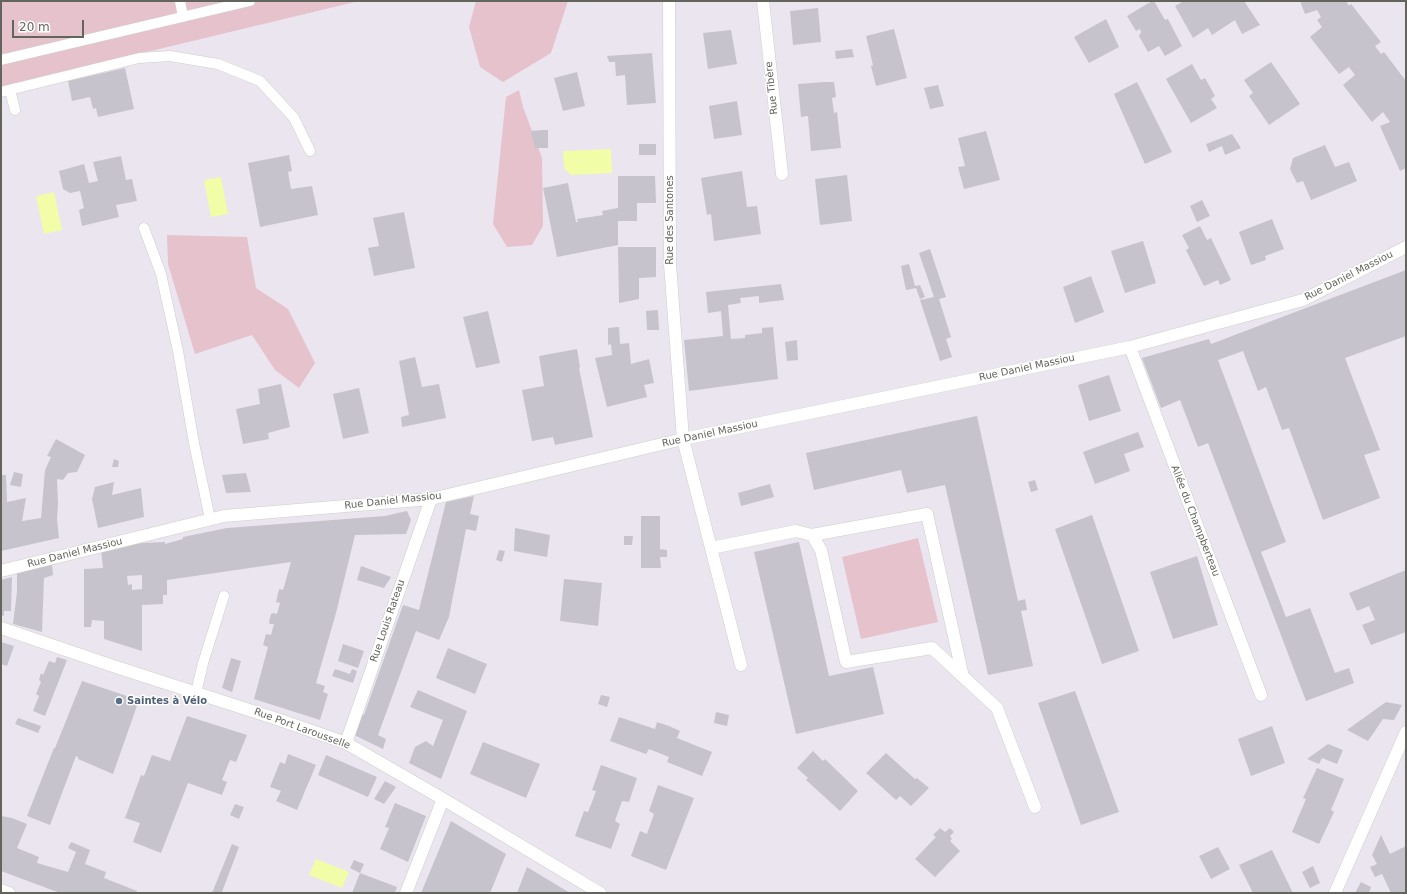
<!DOCTYPE html>
<meta charset="utf-8">
<style>
body{margin:0}
#map{position:relative;width:1407px;height:894px;overflow:hidden;background:#eae5ef;font-family:"DejaVu Sans",sans-serif}
canvas{display:block}
.frame{position:absolute;inset:0;border:2px solid #63655d;pointer-events:none}
.scale{position:absolute;left:12px;top:20px;width:72px;height:18px;box-sizing:border-box;border:2px solid #63655d;border-top:0;padding-left:5px;font-size:12px;line-height:14px;white-space:nowrap;color:#63655d;-webkit-text-stroke:3px #fff;paint-order:stroke}
</style>
<div id="map">
<canvas width="1407" height="894"></canvas>
<div class="frame"></div>
<div class="scale">20 m</div>
</div>
<script>
const g = document.querySelector('canvas').getContext('2d');
g.lineJoin = 'round';
function paint(path, color) { g.fillStyle = color; g.fill(path, 'evenodd'); }
const shape = rows => new Path2D(rows.map(r => 'M' + r).join(''));
function strokePath(path, color, width, dash) { g.strokeStyle = color; g.lineWidth = width; g.lineCap = dash ? 'butt' : 'round'; g.setLineDash(dash || []); g.stroke(path); }
function write(font, color, halo, rows, align = 'center') {
  g.font = font + ' "DejaVu Sans",sans-serif'; g.lineWidth = 3; g.setLineDash([]); g.textBaseline = 'middle'; g.strokeStyle = halo; g.fillStyle = color; for (const [text, x, y, turn = 0] of rows) {
    g.save(); g.translate(x, y); g.rotate((+turn || 0) * Math.PI / 180); g.textAlign = isNaN(turn) ? turn : align; if (halo) g.strokeText(text, 0, 0); g.fillText(text, 0, 0); g.restore();
  }
}
paint(shape([
 [1,1,359,1,1,87],
 [476,1,568,1,551,53,503,82,480,67,469,27],
 [519,90,523,107,542,158,543,226,532,245,507,247,493,224,506,97],
 [167,235,247,237,256,288,288,309,315,363,299,388,275,370,252,335,195,354,168,264],
 [918,538,938,622,861,639,842,557]
]), '#e6c2cd');
paint(shape([
 [611,149,612,173,571,175,564,168,563,151],
 [221,177,228,214,211,217,204,180],
 [54,192,62,230,44,234,36,196],
 [316,859,349,872,342,888,309,875]
]), '#f2fda7');
paint(shape([
 [1152,1,1154,1,1165,20,1168,19,1182,46,1165,56,1159,46,1148,52,1139,36,1141,32,1140,29,1136,31,1127,16],
 [1184,1,1244,1,1260,25,1242,34,1235,20,1212,35,1208,28,1193,38,1175,6],
 [1300,1,1346,1,1349,6,1351,4,1381,42,1375,46,1381,54,1384,52,1406,81,1406,168,1400,171,1380,126,1390,122,1383,112,1372,122,1343,85,1355,75,1349,67,1339,74,1310,37,1322,27,1317,20,1321,17,1317,10,1305,14],
 [818,8,821,42,793,45,790,11],
 [1106,19,1119,47,1089,63,1074,37],
 [894,29,907,78,876,86,871,66,873,65,866,36],
 [731,30,737,64,708,69,703,33],
 [852,49,854,57,836,59,835,51],
 [652,53,656,103,627,105,625,75,616,76,615,62,609,62,607,56],
 [1271,62,1300,104,1269,125,1249,96,1253,93,1244,80],
 [1192,64,1201,80,1205,78,1215,96,1211,99,1217,108,1191,123,1166,79],
 [125,68,134,109,98,117,96,108,93,109,90,97,72,101,68,81],
 [577,72,585,106,563,111,554,78],
 [824,82,834,82,836,97,832,98,834,113,837,112,841,148,811,151,808,116,801,117,798,84],
 [1137,82,1172,152,1145,164,1114,94],
 [938,85,944,106,930,109,924,88],
 [737,101,742,135,714,139,709,106],
 [542,130,548,130,548,148,535,148,531,131],
 [986,131,1000,180,964,189,958,167,965,166,958,138],
 [1232,134,1241,148,1225,155,1222,146,1209,152,1206,144],
 [639,144,656,144,656,155,639,155],
 [1325,145,1335,167,1349,162,1357,181,1311,200,1303,181,1297,183,1290,169,1293,158],
 [289,155,292,171,288,172,291,189,312,186,318,215,260,227,248,163],
 [121,156,126,180,132,179,137,201,116,205,119,217,82,226,79,210,84,208,80,191,70,193,63,189,59,171,84,164,89,183,98,181,93,162],
 [742,171,747,207,757,206,761,234,714,241,711,214,707,215,701,178],
 [847,175,852,221,820,225,815,179],
 [618,176,655,176,656,203,637,203,637,221,618,221,618,245,557,257,543,188,568,183,576,222,578,222,577,219,603,215,602,211,618,208],
 [1202,200,1210,216,1197,222,1190,206],
 [404,212,415,268,374,276,368,248,379,246,373,218],
 [1272,219,1284,249,1265,256,1266,260,1251,265,1239,232],
 [1200,226,1207,240,1211,238,1231,280,1220,285,1218,280,1204,286,1186,250,1189,248,1182,235],
 [1143,241,1156,283,1125,293,1111,251],
 [618,247,656,247,656,277,639,278,639,299,619,303],
 [930,249,946,297,939,299,951,337,946,339,952,357,940,361,920,300,934,297,919,253],
 [909,264,915,286,920,285,925,297,920,299,916,288,906,290,901,266],
 [1406,270,1406,336,1345,358,1380,450,1364,455,1380,498,1323,520,1289,428,1282,430,1266,387,1258,391,1243,351,1218,360,1286,542,1261,552,1286,617,1310,608,1335,673,1349,668,1354,683,1306,701,1208,443,1198,447,1180,400,1161,408,1142,358,1209,339,1211,344],
 [1091,276,1104,312,1075,323,1063,287],
 [781,284,784,300,759,303,759,296,740,298,741,303,728,305,731,339,745,338,745,335,762,333,762,328,773,327,778,379,689,391,684,340,723,336,721,311,708,313,706,292],
 [658,310,659,330,647,330,646,311],
 [488,311,500,363,476,368,463,317],
 [619,327,620,344,629,343,631,364,649,359,654,383,644,385,647,397,607,407,595,358,612,355,611,344,608,345,608,328],
 [797,340,798,360,787,361,785,342],
 [577,349,580,367,579,368,593,437,555,445,553,437,532,441,522,390,544,386,539,356],
 [415,357,422,387,439,384,446,418,402,427,401,417,409,415,399,361],
 [1109,375,1121,411,1089,421,1078,385],
 [281,384,290,427,268,433,269,439,243,444,236,409,260,404,258,389],
 [359,388,369,433,343,439,333,394],
 [977,416,1018,601,1025,599,1027,610,1021,611,1033,666,988,675,945,485,907,493,901,470,814,490,806,453],
 [1138,432,1144,447,1124,454,1130,471,1095,484,1083,452],
 [56,439,85,455,77,472,68,473,63,480,57,479,58,504,57,519,59,538,1,551,1,475,6,475,7,502,26,498,22,521,41,518,45,470,51,457,47,456],
 [114,459,119,461,118,467,112,467],
 [14,472,23,474,21,487,10,485],
 [246,473,251,492,226,493,222,475],
 [1035,480,1038,490,1031,492,1028,482],
 [114,482,112,495,141,488,144,517,98,528,92,499,95,487],
 [770,484,774,497,741,506,738,493],
 [474,496,470,514,479,516,476,531,466,529,449,617,439,640,416,631,378,735,386,739,383,749,354,735,362,714,364,715,403,605,419,610,446,502],
 [407,511,411,520,406,534,355,535,336,613,316,683,325,686,323,692,328,694,320,720,254,699,268,647,263,645,266,634,271,635,274,624,270,624,269,622,271,614,273,613,277,614,280,603,276,602,279,589,283,590,291,562,167,580,167,595,163,595,163,604,142,605,142,651,104,639,104,621,92,620,91,627,84,627,84,569,103,568,101,550,142,543,165,542,165,544,183,539,183,537,227,528,385,516],
 [142,575,142,589,132,590,132,584,128,585,127,576],
 [1092,515,1139,651,1102,664,1055,529],
 [641,516,660,516,660,549,667,550,667,557,660,557,661,568,641,568],
 [515,528,550,535,547,557,514,551],
 [624,536,633,536,632,545,624,545],
 [799,542,829,676,873,667,884,714,796,734,754,552],
 [499,550,505,551,502,562,496,560],
 [1197,556,1218,625,1173,639,1150,572],
 [56,560,56,564,52,565,53,575,44,578,42,632,13,624,17,592,17,568],
 [361,566,391,577,384,588,357,580],
 [1406,570,1406,632,1371,645,1362,625,1375,620,1369,606,1357,611,1349,593],
 [12,577,11,611,4,611,4,616,1,615,1,580],
 [564,579,602,583,598,626,560,621],
 [1,642,14,646,7,666,1,664],
 [343,644,364,651,358,668,338,661],
 [448,648,487,664,475,694,436,678],
 [57,657,67,660,45,716,33,711,39,696,36,694,41,682,39,680,41,673,43,675,49,661,55,663],
 [231,658,241,661,232,692,222,688],
 [335,669,350,674,352,669,357,671,353,683,332,676],
 [82,681,139,700,113,774,78,759,78,757,76,756,50,825,27,816,54,748,55,748],
 [418,690,467,711,441,779,409,763,415,747,426,741,433,746,443,720,410,707],
 [1075,691,1119,812,1081,825,1038,703],
 [601,695,610,697,607,707,598,704],
 [1386,702,1402,705,1394,720,1383,719,1368,741,1347,730],
 [716,712,729,715,727,726,714,723],
 [187,716,247,735,236,762,230,760,222,780,227,782,222,795,188,783,161,853,133,842,140,823,125,818,141,775,144,776,152,755,170,761],
 [619,717,655,729,657,722,669,726,680,731,677,738,712,752,702,776,667,762,669,757,649,749,646,754,610,741],
 [18,718,41,726,38,733,15,724],
 [1272,726,1285,763,1251,776,1238,739],
 [483,742,540,764,526,798,470,774],
 [1328,744,1343,750,1337,764,1322,758,1319,764,1307,759],
 [813,751,823,761,825,759,858,791,840,811,806,780,808,778,797,768],
 [886,753,915,779,917,778,929,788,911,806,900,796,896,800,866,773],
 [288,754,316,765,297,810,276,801,281,791,270,787,280,762,285,764],
 [326,755,377,777,368,797,318,775],
 [601,765,637,778,629,802,622,801,615,821,620,824,611,849,575,836,584,811,588,812,592,802,596,791,592,790],
 [1317,768,1344,779,1331,810,1334,812,1319,844,1292,832,1306,799,1303,798],
 [385,781,396,787,384,804,374,799],
 [658,785,694,798,666,870,631,856,640,831,647,834,654,814,649,811],
 [395,803,426,816,408,862,380,849,389,828,385,827],
 [235,804,244,807,239,819,230,815],
 [1,816,12,818,27,824,17,848,39,857,37,863,68,872,76,852,68,848,71,842,90,850,85,864,106,872,104,878,137,891,136,893,60,893,1,871],
 [451,821,506,854,490,893,421,893],
 [940,828,945,832,950,828,954,832,950,836,952,839,950,841,960,851,935,877,915,859,936,837,933,835],
 [1381,835,1390,854,1406,846,1406,893,1391,893,1382,874,1375,877,1370,867,1377,864,1372,855],
 [232,844,239,847,222,892,226,893,212,893],
 [1218,847,1230,869,1211,879,1199,856],
 [1272,850,1290,887,1293,893,1253,893,1239,865],
 [354,860,364,864,360,873,397,887,395,893,352,893,360,873,350,868],
 [1313,866,1320,883,1310,888,1302,872],
 [527,867,570,893,517,893],
 [1361,882,1371,887,1369,893,1355,893]
]), '#c7c3cd');
const service = shape([
 [180,1,183,17],
 [1,60,250,1],
 [10,90,15,110],
 [1,92,139,58,170,56,218,64,260,81,294,118,310,151],
 [144,228,161,274,178,351,194,443,210,519],
 [196,693,203,663,224,596]
]);
const minor = shape([
 [669,1,670,264,683,439,711,548,796,531,812,535,927,514,963,677],
 [763,1,782,174],
 [1130,347,1261,695],
 [812,535,821,550,846,662,932,648,997,708,1035,807],
 [711,548,741,665],
 [1,571,224,516,431,499,683,439,1130,347,1303,300,1406,247],
 [1,628,113,666,280,720,346,743,443,799,600,893],
 [346,743,431,499],
 [1,890,9,893],
 [406,893,443,799]
]);
const tertiary = shape([
 [1335,893,1406,732]
]);
strokePath(service, '#cdcfc8', 11);
strokePath(minor, '#cdcfc8', 13);
strokePath(tertiary, '#cdcfc8', 13);
strokePath(service, '#fff', 10);
strokePath(minor, '#fff', 12);
strokePath(tertiary, '#fff', 12);
for (const [x, y, r, color] of [
 [119,701,4,"#5c6f8a"]
]) { const dot = new Path2D(); dot.arc(x, y, r, 0, 2 * Math.PI); g.fillStyle = color; g.fill(dot); strokePath(dot, '#fff', 1.5); }
write('10px', '#63655d', '#fff', [
 ["Rue Tibère",772,88,-96],
 ["Rue des Santones",670,220,-90],
 ["Rue Daniel Massiou",1349,276,-27],
 ["Rue Daniel Massiou",1027,368,-12],
 ["Rue Daniel Massiou",710,434,-12],
 ["Rue Daniel Massiou",393,501,-6],
 ["Allée du Champberteau",1195,521,69],
 ["Rue Daniel Massiou",75,553,-14],
 ["Rue Louis Rateau",388,621,-71],
 ["Rue Port Larousselle",302,729,20]
]);
write('bold 10px', '#4e5e75', '#fff', [
 ["Saintes à Vélo",127,701]
], 'left');
</script>
